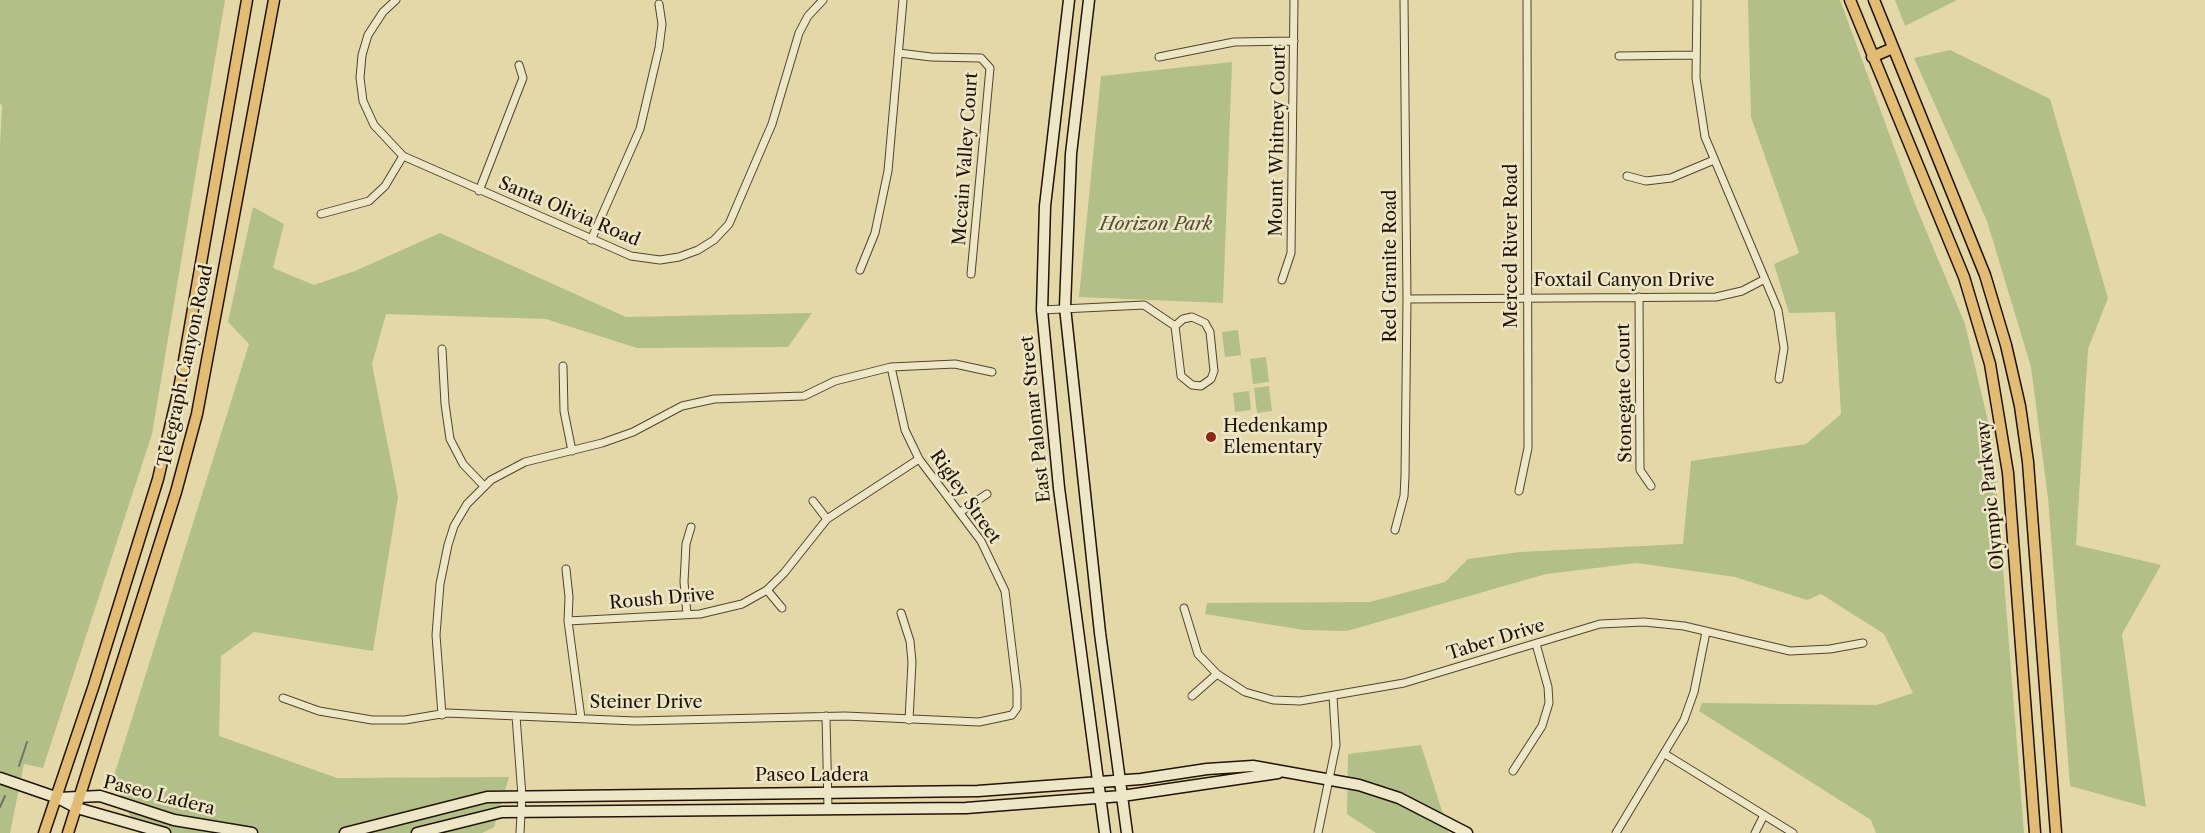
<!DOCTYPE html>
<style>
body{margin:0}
canvas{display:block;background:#e4d8a9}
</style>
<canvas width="2205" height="833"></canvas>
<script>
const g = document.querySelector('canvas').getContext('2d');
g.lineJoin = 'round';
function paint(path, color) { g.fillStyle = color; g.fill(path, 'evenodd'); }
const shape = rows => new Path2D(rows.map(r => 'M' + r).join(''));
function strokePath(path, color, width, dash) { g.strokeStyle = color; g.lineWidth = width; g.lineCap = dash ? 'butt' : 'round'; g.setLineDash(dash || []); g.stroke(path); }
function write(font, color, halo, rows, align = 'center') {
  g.font = font + ' "Libre Caslon Text",serif'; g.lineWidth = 5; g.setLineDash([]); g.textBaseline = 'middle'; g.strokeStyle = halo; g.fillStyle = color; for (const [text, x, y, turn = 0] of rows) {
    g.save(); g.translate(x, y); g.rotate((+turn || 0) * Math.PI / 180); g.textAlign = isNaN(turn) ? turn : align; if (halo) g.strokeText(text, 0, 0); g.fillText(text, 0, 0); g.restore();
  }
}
paint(shape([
 [0,0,225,0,152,434,43,768,24,764,10,833,0,833,0,146,2,106,0,103],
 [1748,0,1840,0,1915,204,1965,324,1993,442,2024,833,1876,833,1871,820,1699,711,1702,703,1877,705,1913,693,1884,634,1821,594,1807,600,1735,577,1637,563,1546,574,1347,631,1304,630,1205,614,1207,603,1370,602,1445,582,1468,559,1520,552,1683,544,1691,461,1806,444,1841,414,1835,312,1789,313,1774,264,1799,253,1751,117],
 [1895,0,1957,0,1905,26],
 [1950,50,2050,99,2108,298,2088,349,2076,545,2161,565,2122,634,2146,807,2070,786,2048,498,2031,367,1987,221,1914,58],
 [1232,62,1223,303,1079,297,1101,76],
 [253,207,284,224,273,268,314,285,355,271,440,233,626,317,812,313,788,347,637,348,546,319,386,314,372,364,398,497,373,651,254,632,221,656,219,736,337,778,509,777,494,827,482,833,138,833,113,779,249,344,228,322],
 [1238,330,1241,355,1225,357,1222,332],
 [1266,357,1269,382,1253,384,1250,359],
 [1269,386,1272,411,1257,413,1254,388],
 [1249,391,1251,410,1235,412,1233,393],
 [1421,745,1449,833,1376,833,1347,814,1348,754]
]), '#b2bf89');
strokePath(shape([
 [19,766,27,742],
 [0,807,5,796]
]), '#67776a', 2);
const street = shape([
 [396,0,383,12,368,35,362,55,360,78,363,101,374,125,403,156,631,256,660,260,679,257,698,250,714,240,729,224,772,124,799,33,808,16,823,0],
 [1697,0,1696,78,1705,137,1778,310,1784,348,1779,379],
 [899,53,931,57,981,58,990,68,971,274],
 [1619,56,1696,55],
 [1159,57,1234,42,1294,41],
 [1627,176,1646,181,1671,178,1714,160],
 [479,191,523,78,519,65],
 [321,214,369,201,385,186,403,156],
 [591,240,640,129,659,48,662,24,659,4],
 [860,270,875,233,888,171,903,0],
 [1282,280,1291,253,1294,0],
 [1639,297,1640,470,1651,486],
 [1407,299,1716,297,1742,291,1765,279],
 [1042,310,1144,305,1175,326],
 [1192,317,1205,323,1210,332,1214,371,1211,379,1201,386,1192,385,1181,376,1175,326,1183,319,1192,317],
 [442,349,445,404,450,439,463,464,483,485],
 [563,366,564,411,572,451],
 [1519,491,1528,448,1527,0],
 [813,501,827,519],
 [960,512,987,494],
 [1395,530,1404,496,1405,476,1407,299,1404,0],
 [566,569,569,597,568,621,581,718],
 [767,590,782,608],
 [1184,608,1198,654,1217,674,1245,692,1273,700,1300,701,1404,683,1600,624,1644,622,1684,626,1790,651,1830,649,1863,643],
 [901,613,910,641,912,662,909,720],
 [687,614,684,582,686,544,691,527],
 [568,621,700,614,742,604,767,590,784,573,827,519,919,459],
 [1192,696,1217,674],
 [283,698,319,711,372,720,405,720,447,713,635,721,845,716,979,722,1012,715,1017,708,1017,690,1005,591,981,541,919,459,905,430,891,367],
 [442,715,436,635,440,584,448,545,454,526,467,504,491,480,525,462,602,443,633,432,682,406,714,399,804,396,835,381,891,367,955,364,992,372],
 [516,716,522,796,520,833],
 [826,716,828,809],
 [1665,754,1793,833],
 [1513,771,1542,726,1549,703,1548,687,1536,644],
 [1318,833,1336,745,1333,696],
 [1616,833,1684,720,1694,692,1706,632],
 [1755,833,1763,817]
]);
const secondary = shape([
 [1069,0,1045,206,1042,310,1059,488,1105,833],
 [1089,0,1071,154,1065,307,1100,633,1127,833],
 [0,778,58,798,77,808,165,833],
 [58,798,100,796,174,820,252,833],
 [345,833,487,797,978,791,1141,779,1207,769,1253,766,1359,785,1399,798,1467,833],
 [417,833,502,812,966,808,1122,796,1278,773]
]);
const primary = shape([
 [1850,0,1964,277,1990,364,2008,473,2035,833],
 [1874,0,1985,275,2006,345,2020,406,2028,462,2056,833],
 [1872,57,1893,48],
 [44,833,94,685,158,479,179,389,247,0],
 [68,833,176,492,197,414,274,0]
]);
strokePath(street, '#52442e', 9);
strokePath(secondary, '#211305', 13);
strokePath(primary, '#211305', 13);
strokePath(street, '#ede6c7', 7);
strokePath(secondary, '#ede6c7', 10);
strokePath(primary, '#e2bc74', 10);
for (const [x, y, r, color] of [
 [1211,437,6,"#8f2418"]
]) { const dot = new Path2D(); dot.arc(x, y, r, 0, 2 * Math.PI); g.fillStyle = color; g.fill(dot); strokePath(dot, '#ede6c7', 2); }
write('18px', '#211305', '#ede6c7', [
 ["Mount Whitney Court",1278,141,-89],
 ["Mccain Valley Court",966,159,-86],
 ["Santa Olivia Road",569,212,23],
 ["Merced River Road",1512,246,-90],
 ["Red Granite Road",1391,266,-90],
 ["Foxtail Canyon Drive",1624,281],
 ["Telegraph Canyon Road",186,366,-78],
 ["Stonegate Court",1625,393,-91],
 ["East Palomar Street",1036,419,-96],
 ["Olympic Parkway",1991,495,-96],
 ["Rigley Street",965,497,55],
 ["Roush Drive",662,599,-5],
 ["Taber Drive",1496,640,-17],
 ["Steiner Drive",646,703],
 ["Paseo Ladera",812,776],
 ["Paseo Ladera",159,796,14]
]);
write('italic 18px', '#544f33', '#ede6c7', [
 ["Horizon Park",1156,225]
]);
write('18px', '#211305', '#ede6c7', [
 ["Hedenkamp",1223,427],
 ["Elementary",1223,448]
], 'left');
</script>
